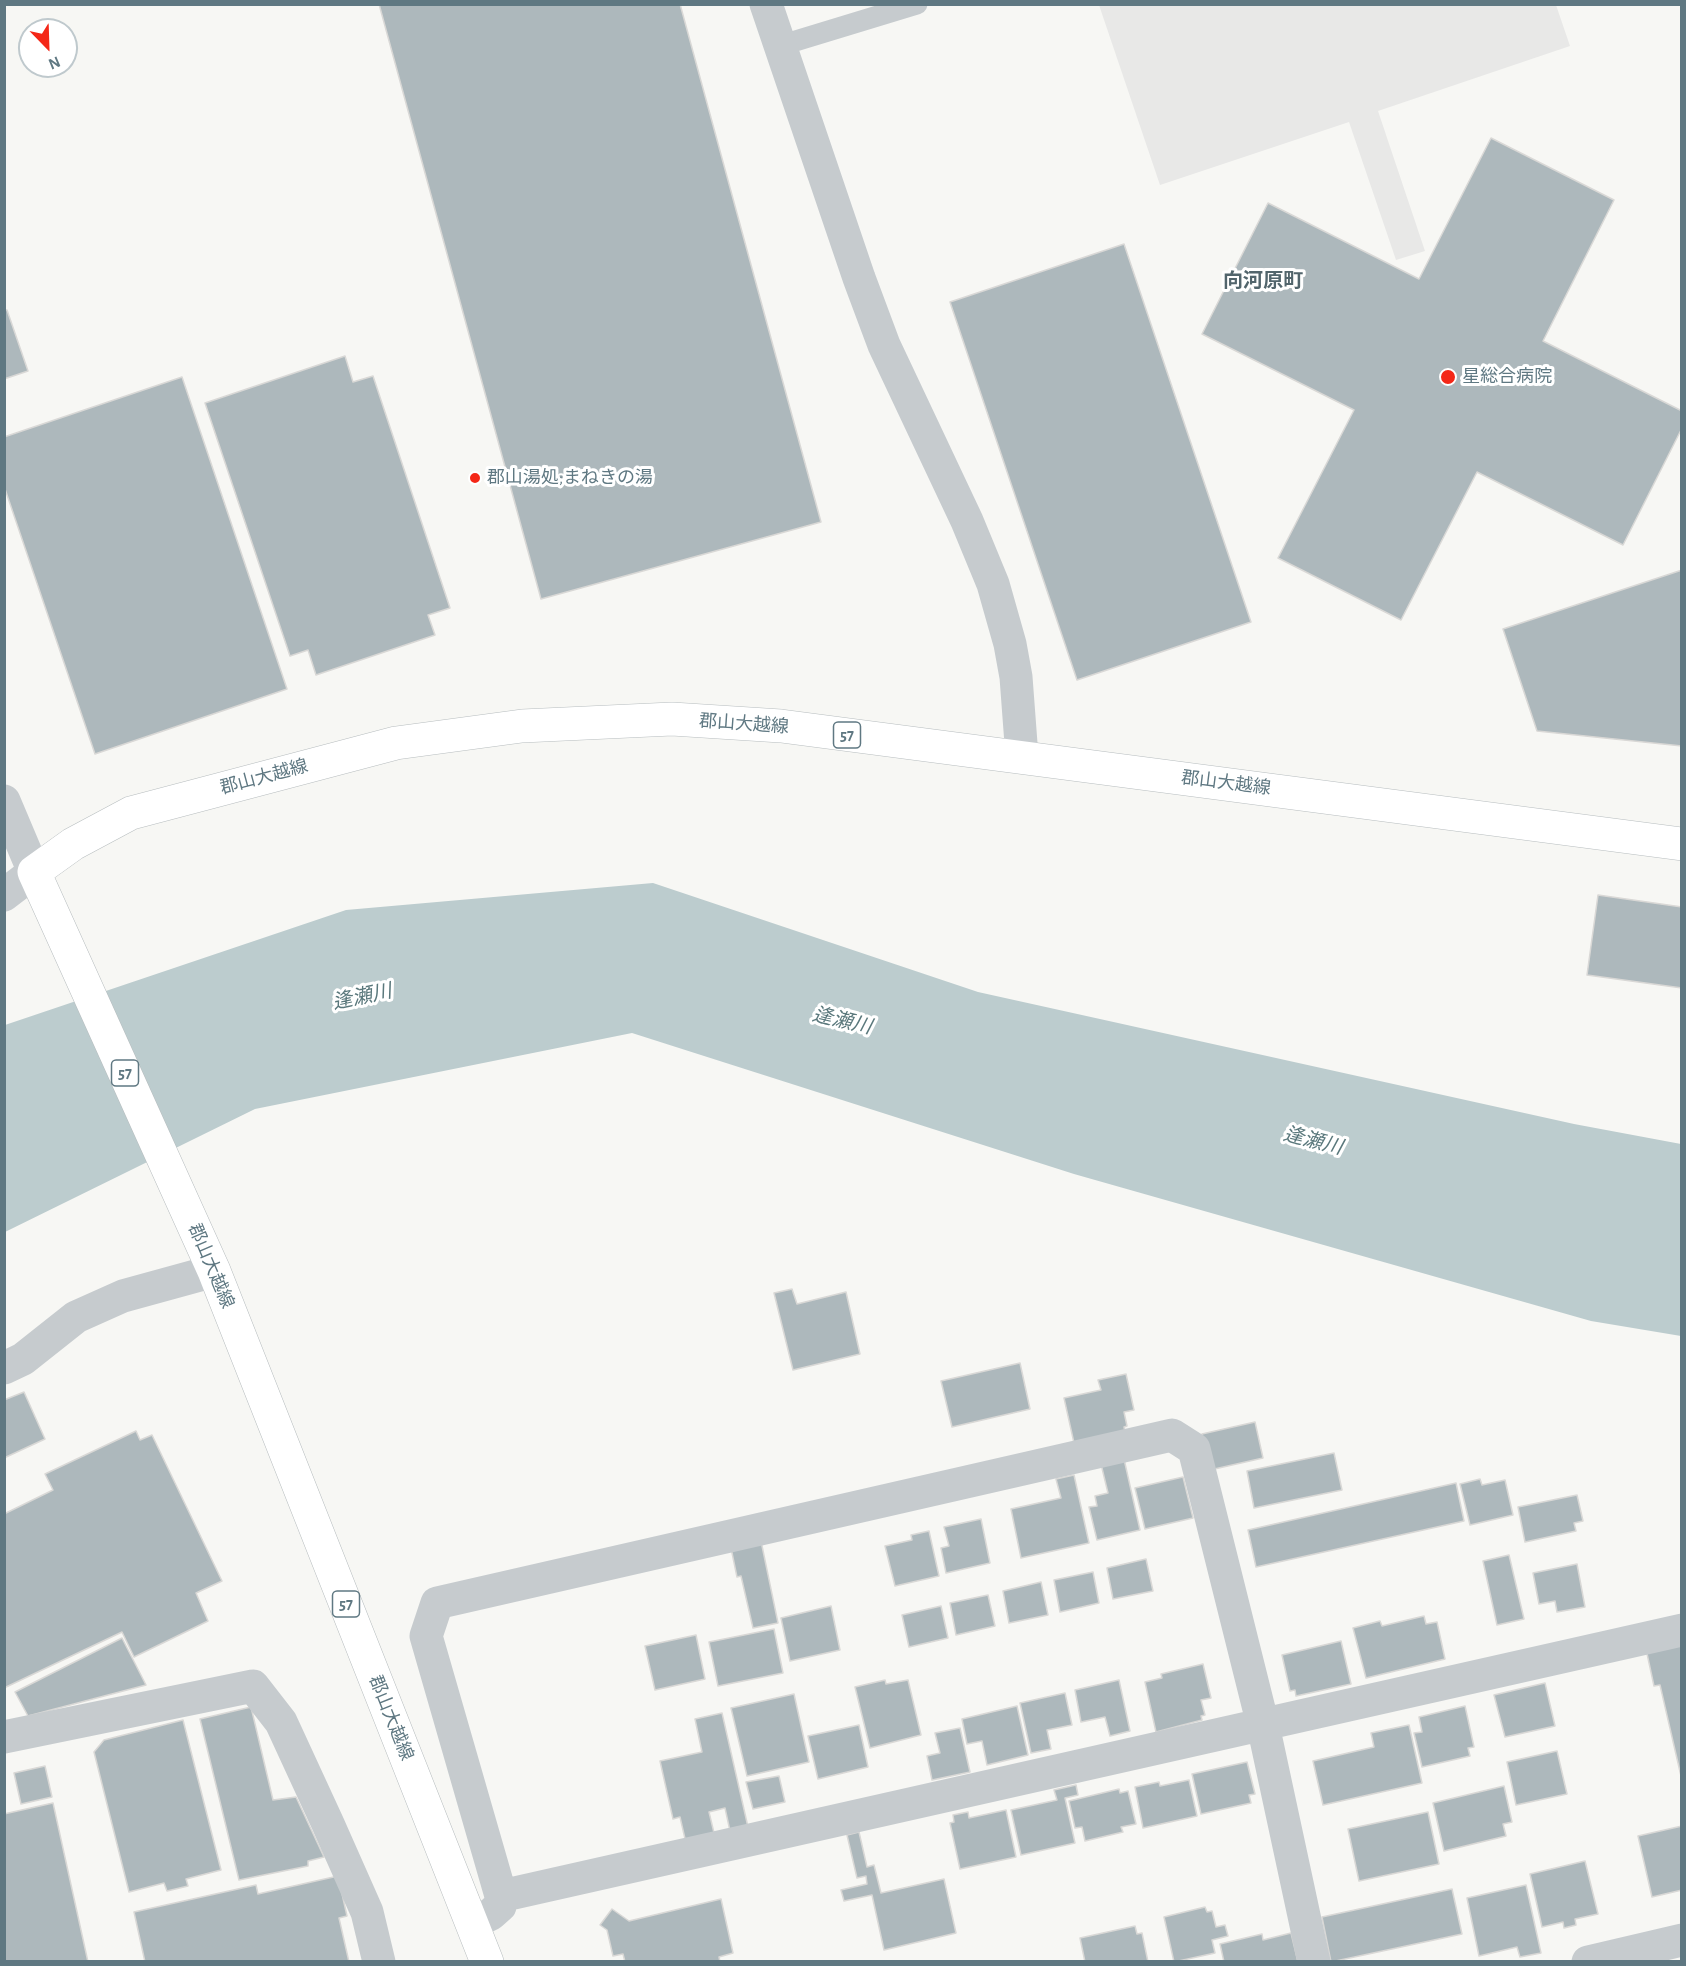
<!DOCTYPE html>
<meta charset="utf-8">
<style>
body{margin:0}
#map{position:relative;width:1686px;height:1966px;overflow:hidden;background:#f7f7f4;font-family:"Alegreya Sans",sans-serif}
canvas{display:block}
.frame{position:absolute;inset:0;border:6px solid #5f7882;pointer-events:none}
.north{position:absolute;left:18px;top:18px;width:60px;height:60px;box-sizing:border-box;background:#fff;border:2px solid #bfc9cd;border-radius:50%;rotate:157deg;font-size:16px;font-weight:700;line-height:24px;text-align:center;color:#5f7882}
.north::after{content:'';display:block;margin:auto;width:21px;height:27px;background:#f42717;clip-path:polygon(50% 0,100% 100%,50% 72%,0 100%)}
</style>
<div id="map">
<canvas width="1686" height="1966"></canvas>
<div class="frame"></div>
<div class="north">N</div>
</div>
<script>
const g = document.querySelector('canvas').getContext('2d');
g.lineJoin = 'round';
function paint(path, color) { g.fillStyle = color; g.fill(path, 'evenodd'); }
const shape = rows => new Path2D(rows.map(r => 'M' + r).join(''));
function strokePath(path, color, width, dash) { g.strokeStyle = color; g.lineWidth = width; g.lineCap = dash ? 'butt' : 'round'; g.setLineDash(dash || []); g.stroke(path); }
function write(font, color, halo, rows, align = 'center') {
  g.font = font + ' "Alegreya Sans","Noto Sans JP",sans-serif'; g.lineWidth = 6; g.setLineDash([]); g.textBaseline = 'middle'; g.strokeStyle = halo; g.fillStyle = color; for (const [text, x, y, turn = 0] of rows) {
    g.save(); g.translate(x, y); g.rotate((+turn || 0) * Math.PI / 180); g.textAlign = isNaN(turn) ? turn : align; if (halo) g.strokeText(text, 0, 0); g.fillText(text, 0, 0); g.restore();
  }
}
paint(shape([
 [1099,5,1556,5,1570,46,1378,111,1425,251,1396,260,1349,122,1160,185]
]), '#e8e8e7');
paint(shape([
 [653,883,978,992,1574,1124,1681,1144,1681,1336,1591,1321,1074,1174,632,1033,255,1109,5,1232,5,1025,346,910]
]), '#bcccce');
const building = shape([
 [379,4,680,4,821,522,541,599,379,4],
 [1491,138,1614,200,1543,341,1682,411,1682,428,1623,545,1477,472,1401,620,1278,558,1354,410,1202,334,1268,203,1419,279,1491,138],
 [1124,244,1251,622,1077,680,950,302,1124,244],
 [4,310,7,310,28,371,4,379,4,310],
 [345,356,353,382,373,376,450,608,428,615,435,635,316,675,308,650,290,656,205,403,345,356],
 [182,377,287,689,95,754,4,486,4,437,182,377],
 [1682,570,1682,746,1537,731,1503,629,1682,570],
 [1598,895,1682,907,1682,988,1587,975,1598,895],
 [792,1289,797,1304,846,1292,860,1354,793,1370,774,1293,792,1289],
 [1020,1363,1030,1409,952,1427,941,1381,1020,1363],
 [1126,1374,1134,1410,1124,1412,1127,1426,1124,1427,1125,1432,1074,1443,1064,1398,1101,1390,1098,1380,1126,1374],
 [24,1392,45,1439,4,1458,4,1400,24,1392],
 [1255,1422,1263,1458,1210,1470,1202,1434,1255,1422],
 [136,1431,140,1440,152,1435,222,1581,196,1593,208,1621,134,1657,122,1632,4,1688,4,1514,53,1490,45,1474,136,1431],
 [1334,1453,1342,1490,1254,1508,1247,1471,1334,1453],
 [1124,1459,1140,1530,1097,1540,1089,1507,1097,1506,1095,1496,1108,1493,1101,1464,1124,1459],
 [1074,1475,1089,1543,1021,1558,1011,1509,1061,1498,1056,1479,1074,1475],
 [1183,1477,1193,1518,1145,1529,1135,1488,1183,1477],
 [1480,1479,1482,1485,1505,1480,1513,1515,1470,1525,1460,1484,1480,1479],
 [1456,1483,1464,1521,1256,1567,1248,1530,1456,1483],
 [1577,1495,1583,1521,1574,1523,1576,1531,1525,1542,1518,1507,1577,1495],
 [981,1519,990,1563,946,1573,941,1548,949,1546,944,1527,981,1519],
 [929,1531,939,1576,895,1586,885,1546,912,1540,911,1535,929,1531],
 [761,1541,778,1623,753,1628,741,1576,737,1577,731,1548,761,1541],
 [1509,1555,1524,1619,1497,1625,1483,1561,1509,1555],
 [1146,1559,1153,1591,1113,1599,1107,1568,1146,1559],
 [1577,1564,1585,1607,1557,1612,1555,1601,1539,1604,1533,1573,1577,1564],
 [1093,1572,1099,1603,1060,1612,1054,1580,1093,1572],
 [1041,1582,1048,1615,1009,1623,1003,1591,1041,1582],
 [988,1595,995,1626,956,1635,950,1603,988,1595],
 [831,1606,840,1650,790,1661,781,1618,831,1606],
 [941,1606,948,1638,909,1647,902,1615,941,1606],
 [1424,1616,1426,1624,1437,1622,1445,1659,1366,1678,1353,1628,1380,1621,1382,1626,1424,1616],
 [774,1629,783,1673,718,1686,709,1642,774,1629],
 [696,1635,705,1679,655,1690,645,1646,696,1635],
 [122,1638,146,1685,28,1716,15,1692,122,1638],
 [1682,1640,1682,1776,1681,1776,1660,1685,1654,1686,1646,1649,1682,1640],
 [1341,1641,1351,1684,1296,1696,1295,1690,1290,1691,1282,1655,1341,1641],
 [1203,1664,1211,1698,1201,1700,1205,1715,1201,1716,1202,1720,1156,1732,1145,1682,1162,1678,1161,1674,1203,1664],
 [885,1680,886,1684,908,1680,921,1735,870,1748,855,1687,885,1680],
 [1119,1680,1130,1731,1110,1736,1105,1717,1081,1722,1075,1690,1119,1680],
 [1545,1683,1555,1726,1505,1737,1494,1695,1545,1683],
 [1065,1693,1072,1725,1047,1730,1051,1749,1031,1753,1020,1703,1065,1693],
 [794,1694,809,1762,747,1776,731,1708,794,1694],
 [1017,1706,1028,1755,987,1765,982,1741,967,1744,962,1719,1017,1706],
 [1465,1706,1474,1747,1468,1748,1470,1756,1422,1767,1414,1733,1422,1732,1419,1717,1465,1706],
 [251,1707,273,1800,296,1797,324,1857,308,1861,308,1866,239,1880,200,1719,251,1707],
 [722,1713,748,1827,730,1831,725,1808,709,1812,715,1837,686,1843,680,1817,673,1819,660,1761,702,1752,695,1719,722,1713],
 [183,1720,221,1870,186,1879,188,1886,167,1891,164,1883,129,1892,94,1752,104,1740,183,1720],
 [859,1725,868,1767,818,1779,808,1736,859,1725],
 [1409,1725,1422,1783,1323,1805,1313,1761,1374,1747,1371,1733,1409,1725],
 [960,1728,970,1772,932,1780,927,1756,940,1753,935,1733,960,1728],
 [1557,1751,1567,1794,1516,1805,1507,1762,1557,1751],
 [1247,1762,1255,1794,1249,1795,1251,1803,1201,1814,1192,1774,1247,1762],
 [45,1766,52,1797,21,1804,14,1773,45,1766],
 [779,1776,785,1802,753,1809,746,1782,779,1776],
 [1189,1780,1197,1816,1143,1828,1135,1787,1159,1782,1160,1786,1189,1780],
 [1076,1785,1078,1795,1065,1798,1075,1843,1021,1855,1011,1810,1057,1800,1054,1790,1076,1785],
 [1504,1786,1512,1822,1503,1824,1506,1836,1444,1851,1433,1803,1504,1786],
 [1119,1789,1120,1793,1128,1791,1136,1824,1121,1827,1123,1832,1085,1841,1082,1827,1075,1828,1069,1801,1119,1789],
 [53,1803,88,1962,4,1962,4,1814,53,1803],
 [1006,1810,1016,1857,960,1869,950,1823,954,1822,953,1815,968,1812,969,1818,1006,1810],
 [1428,1812,1439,1864,1359,1881,1348,1829,1428,1812],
 [1682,1826,1682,1890,1652,1897,1638,1836,1682,1826],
 [859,1832,867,1867,874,1865,881,1893,944,1879,956,1933,884,1950,872,1895,844,1901,841,1890,867,1884,866,1876,857,1878,847,1835,859,1832],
 [1585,1861,1598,1914,1575,1919,1576,1925,1564,1928,1563,1922,1542,1927,1530,1874,1585,1861],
 [338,1876,347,1916,339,1918,349,1962,145,1962,134,1912,256,1885,258,1894,338,1876],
 [1526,1885,1541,1953,1520,1957,1517,1947,1479,1956,1467,1898,1526,1885],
 [1452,1889,1462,1934,1331,1962,1322,1917,1452,1889],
 [721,1899,733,1953,719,1957,720,1962,625,1962,623,1954,613,1956,607,1930,600,1925,612,1909,629,1921,721,1899],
 [1205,1907,1207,1912,1212,1911,1216,1927,1225,1925,1228,1936,1212,1940,1215,1953,1174,1962,1164,1917,1205,1907],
 [1135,1926,1137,1934,1142,1933,1148,1962,1085,1962,1080,1938,1135,1926],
 [1291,1933,1298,1962,1224,1962,1220,1944,1262,1934,1263,1940,1291,1933]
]);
paint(building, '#adb8bc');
strokePath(building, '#d9d8d6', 1.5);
const primary = shape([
 [487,1962,214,1271,34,872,73,844,131,813,396,743,522,726,672,719,781,726,1682,844]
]);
strokePath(primary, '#b7bdbf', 34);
strokePath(shape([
 [779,46,917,4]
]), '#c6cbce', 21);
strokePath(shape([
 [766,4,859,278,884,345,967,521,993,584,1010,644,1016,677,1022,757],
 [4,895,34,872],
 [4,1368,23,1359,76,1317,123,1296,214,1271],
 [4,1737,253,1686,281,1722,328,1824,367,1912,379,1962],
 [501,1896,1682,1630],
 [473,1923,491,1914,500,1906,501,1896,426,1636,437,1603,1172,1435,1194,1449,1263,1725,1314,1962],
 [1588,1962,1682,1940]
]), '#c6cbce', 33);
strokePath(shape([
 [4,801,34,872]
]), '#c6cbce', 33);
strokePath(primary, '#fff', 33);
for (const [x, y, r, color] of [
 [1448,377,8,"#f42717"],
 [475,478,6,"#f42717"]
]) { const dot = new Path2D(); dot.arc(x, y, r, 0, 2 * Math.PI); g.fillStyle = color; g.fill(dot); strokePath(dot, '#fff', 2); }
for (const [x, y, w] of [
 [847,735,27],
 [125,1073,27],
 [346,1604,27]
]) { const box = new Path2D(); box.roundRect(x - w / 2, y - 13, w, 26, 4.5); g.fillStyle = '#fff'; g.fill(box); strokePath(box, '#5f7882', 1.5); }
write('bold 16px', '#5f7882', null, [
 ["57",847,735],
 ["57",125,1073],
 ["57",346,1604]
]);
write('18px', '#5f7882', '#fff', [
 ["星総合病院",1462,377],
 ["郡山湯処;まねきの湯",487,478]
], 'left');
write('18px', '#5f7882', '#fff', [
 ["郡山大越線",744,724,4],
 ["郡山大越線",264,777,-15],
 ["郡山大越線",1226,783,7],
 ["郡山大越線",211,1266,67],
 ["郡山大越線",391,1718,68]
]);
write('bold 20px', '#52656c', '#fff', [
 ["向河原町",1263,281]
]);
write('italic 20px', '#5a787c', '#fff', [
 ["逢瀬川",362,997,-12],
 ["逢瀬川",842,1021,13],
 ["逢瀬川",1313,1141,14]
]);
</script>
